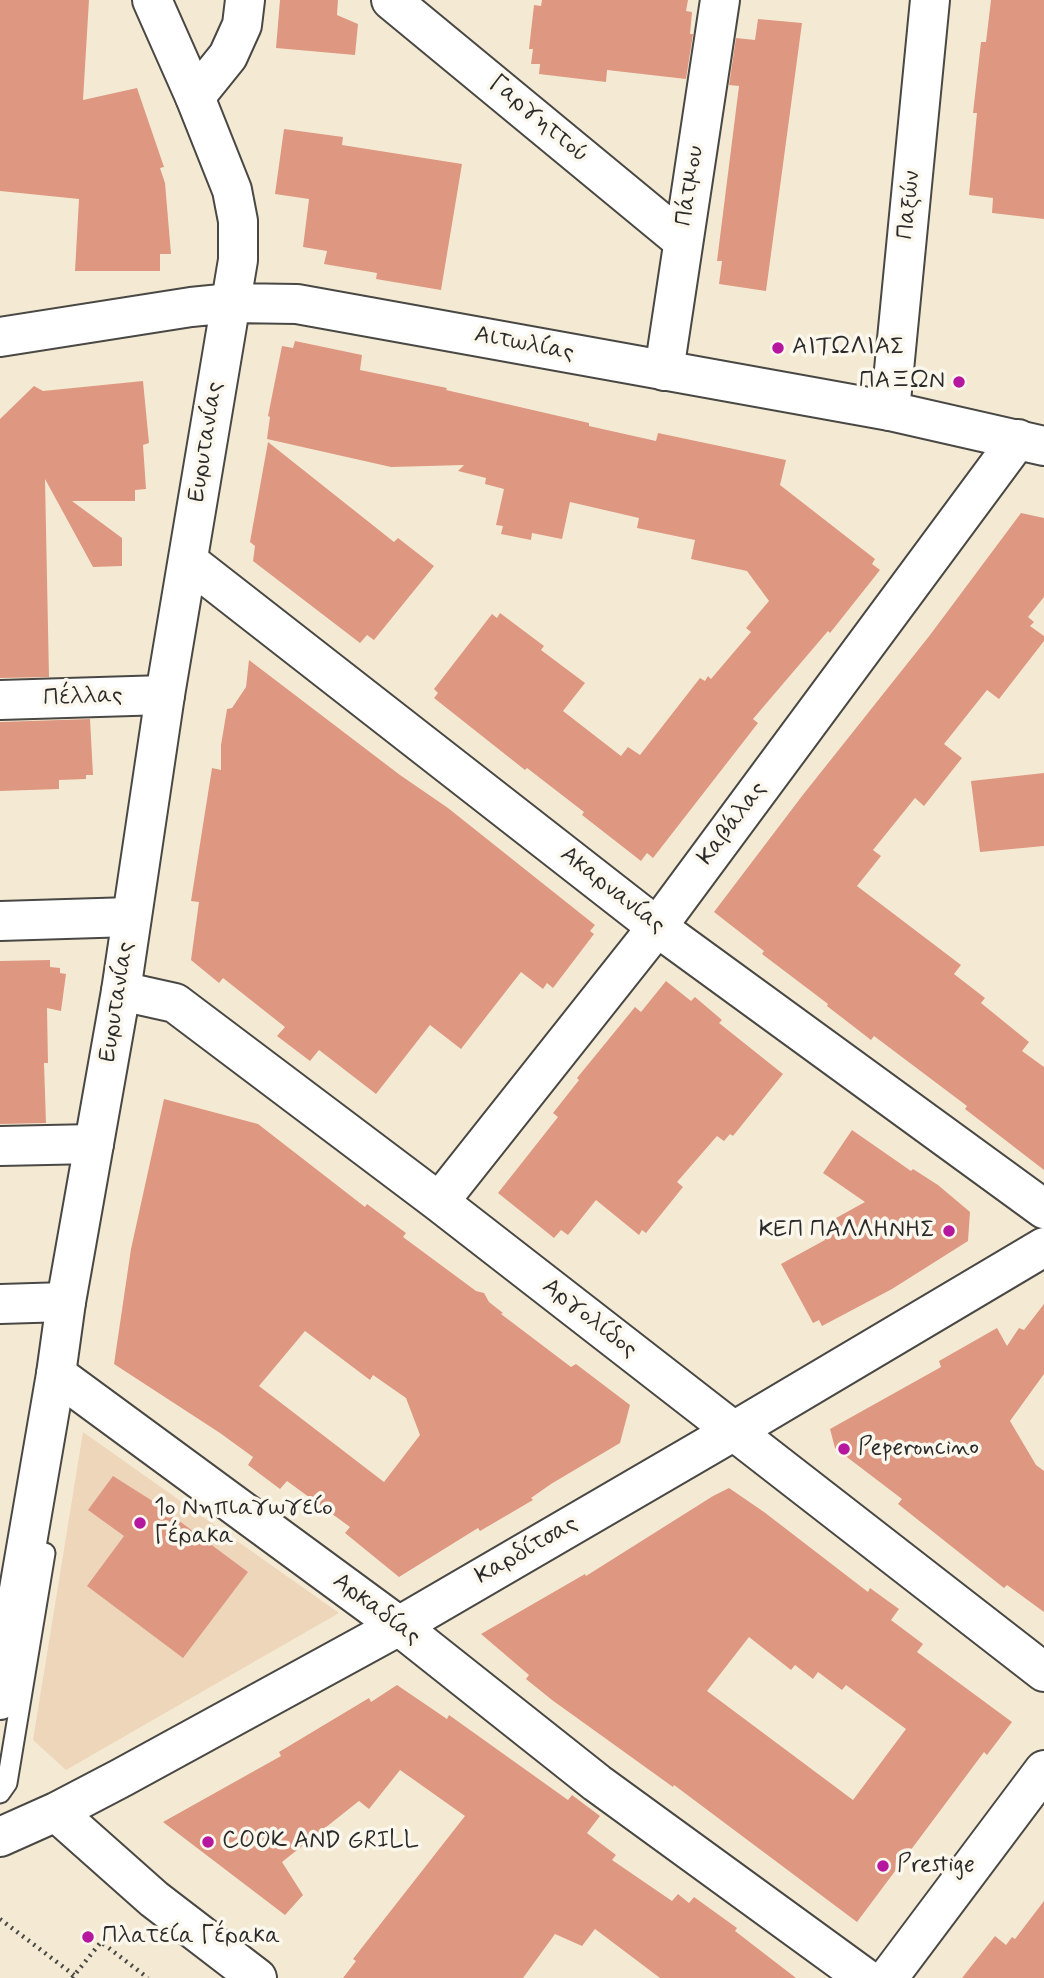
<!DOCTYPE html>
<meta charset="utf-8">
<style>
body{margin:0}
canvas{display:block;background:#f4ead3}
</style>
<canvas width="1044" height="1978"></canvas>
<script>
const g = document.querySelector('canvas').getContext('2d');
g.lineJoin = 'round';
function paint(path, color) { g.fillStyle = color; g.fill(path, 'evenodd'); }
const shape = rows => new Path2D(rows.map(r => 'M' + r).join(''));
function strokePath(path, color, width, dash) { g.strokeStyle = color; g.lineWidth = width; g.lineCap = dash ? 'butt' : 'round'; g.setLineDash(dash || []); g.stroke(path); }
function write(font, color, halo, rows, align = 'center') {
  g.font = font + ' Mynerve,sans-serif'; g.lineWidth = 7; g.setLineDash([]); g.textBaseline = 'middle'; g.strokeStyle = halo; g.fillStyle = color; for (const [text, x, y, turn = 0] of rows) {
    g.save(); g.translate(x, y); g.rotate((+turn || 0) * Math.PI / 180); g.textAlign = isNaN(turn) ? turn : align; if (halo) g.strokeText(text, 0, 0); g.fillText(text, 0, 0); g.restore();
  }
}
paint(shape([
 [83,1432,339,1613,66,1770,33,1740]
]), '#eed6bb');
paint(shape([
 [0,0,89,0,83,100,137,88,164,167,160,168,165,183,171,254,160,254,160,271,75,271,79,199,0,191],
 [280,0,338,0,337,15,358,24,355,55,276,48],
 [542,0,688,0,686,11,692,12,690,34,693,34,686,79,607,70,606,82,539,74,540,64,531,64,533,49,529,49,534,5,541,6],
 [991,0,1044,0,1044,219,992,213,993,198,969,195,977,113,973,113,981,42,986,42],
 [758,19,802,23,766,291,719,284,722,261,717,261,739,86,729,85,736,38,755,40],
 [284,129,343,137,342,145,462,164,441,290,376,279,377,273,324,264,327,251,303,247,309,199,275,194],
 [295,341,362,355,360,370,447,388,446,390,589,423,589,426,656,441,658,433,786,460,780,485,875,559,872,564,880,570,830,633,828,631,753,719,758,723,653,858,647,853,641,861,582,815,584,812,527,768,525,770,434,698,438,693,434,689,492,614,497,618,500,613,544,646,541,650,585,683,563,711,621,756,628,747,640,755,700,678,705,681,708,676,711,679,751,632,746,628,769,601,747,571,691,559,695,540,637,528,639,518,570,502,562,539,532,533,531,540,501,534,503,526,496,525,504,489,485,484,486,478,458,471,464,465,391,467,267,439,270,417,268,416,282,346,293,348],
 [143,381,149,443,143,445,146,489,135,490,135,501,72,501,122,538,122,566,93,567,45,479,49,677,0,678,0,419,34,386,43,391],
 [268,442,394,542,398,538,434,566,374,640,367,635,360,643,253,561,255,546,250,542],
 [1021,513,1044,518,1044,597,1028,617,1034,622,1030,626,1044,636,1044,641,999,699,987,690,944,744,962,758,924,806,915,798,873,850,881,856,857,886,961,965,954,974,985,998,981,1003,1029,1042,1022,1051,1044,1067,1044,1170,965,1109,967,1106,874,1036,871,1040,827,1006,828,1004,762,954,764,951,714,912,802,796,930,635],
 [249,660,400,775,448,808,595,925,590,931,594,934,553,988,547,983,543,989,521,972,461,1049,430,1025,376,1094,319,1050,310,1061,277,1036,285,1027,223,978,219,983,191,960,199,902,191,901,212,768,221,770,221,745,227,709,232,708,246,687],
 [90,719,93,775,86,775,86,779,59,780,59,789,0,791,0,722],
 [1044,773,1044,846,980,852,971,781],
 [50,960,50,967,60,968,60,973,66,974,61,1011,47,1008,48,1063,44,1063,46,1123,0,1124,0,961],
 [666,981,691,1001,695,997,722,1020,719,1023,783,1074,733,1136,730,1134,724,1141,717,1136,677,1182,683,1187,646,1233,642,1230,639,1235,596,1200,568,1235,561,1230,554,1238,498,1193,558,1117,553,1113,579,1080,577,1078,635,1007,641,1012],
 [164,1099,258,1124,365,1207,367,1204,406,1233,403,1237,476,1291,484,1293,489,1302,503,1313,501,1314,571,1367,576,1364,630,1405,620,1443,551,1484,531,1498,533,1500,480,1531,478,1528,399,1577,345,1533,350,1527,287,1481,280,1489,248,1465,253,1457,220,1433,114,1364,131,1249],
 [305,1331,370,1380,373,1375,406,1398,420,1435,384,1482,259,1386],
 [852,1130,911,1171,913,1169,938,1185,970,1212,968,1241,892,1289,822,1326,819,1320,813,1323,781,1264,825,1240,818,1228,865,1202,823,1173],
 [1044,1304,1044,1374,1010,1421,1036,1465,1044,1471,1044,1612,1007,1585,1004,1588,898,1504,902,1499,835,1448,830,1429,941,1367,939,1361,997,1328,1007,1346,1019,1328,1024,1330],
 [113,1476,151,1500,248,1572,183,1658,87,1586,124,1536,88,1510],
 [729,1488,764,1512,868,1592,870,1588,899,1609,891,1620,923,1644,917,1652,1012,1722,987,1755,984,1752,857,1922,674,1785,673,1787,552,1700,526,1679,529,1675,481,1634,585,1574,586,1576,713,1496],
 [749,1637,791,1670,795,1665,813,1679,818,1672,842,1690,846,1685,906,1729,853,1800,707,1691],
 [397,1685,447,1719,449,1715,568,1800,572,1795,600,1816,587,1833,616,1855,612,1860,672,1901,678,1894,689,1903,694,1897,737,1928,735,1931,796,1978,660,1978,595,1929,582,1946,555,1934,523,1978,343,1978,356,1961,353,1959,465,1816,400,1770,369,1809,359,1801,282,1862,303,1895,285,1915,163,1822,281,1756,279,1752,369,1698,371,1702],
 [1044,1901,1044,1978,962,1978,995,1936,1006,1945,1012,1937,1015,1939]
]), '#de9882');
const service = shape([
 [0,1793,7,1783,45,1553]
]);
const minor = shape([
 [391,0,683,241],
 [195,97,228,56,242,25,245,0],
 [664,371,720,0],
 [890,411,930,0],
 [188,561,657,927,1044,1209],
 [0,700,165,695],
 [0,921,131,917],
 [121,991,175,1003,439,1202,1044,1672],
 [0,1146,94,1144],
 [439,1202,657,927,1018,439],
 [0,1304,66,1302],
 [56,1374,399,1626,597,1783,865,1978],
 [56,1812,154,1899,257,1978],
 [0,1837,56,1812,121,1778,399,1626,734,1431,1044,1247],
 [888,1978,1044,1770]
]);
const tertiary = shape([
 [0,337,191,307,231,303,297,304,890,411,1044,446],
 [0,1700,56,1374,66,1302,121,991,165,695,238,260,238,221,232,190,195,97,152,0]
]);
strokePath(service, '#494844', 23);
strokePath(minor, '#494844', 42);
strokePath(tertiary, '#494844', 42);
strokePath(shape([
 [0,1919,74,1975],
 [72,1978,101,1942,148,1978]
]), '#494844', 4.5, [2, 5]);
strokePath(service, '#fff', 19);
strokePath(minor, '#fff', 38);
strokePath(tertiary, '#fff', 38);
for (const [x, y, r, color] of [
 [778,348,7,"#b5179e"],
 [959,382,7,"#b5179e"],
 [949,1231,7,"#b5179e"],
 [844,1449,7,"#b5179e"],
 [140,1523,7,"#b5179e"],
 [208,1842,7,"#b5179e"],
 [883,1866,7,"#b5179e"],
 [88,1937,7,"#b5179e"]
]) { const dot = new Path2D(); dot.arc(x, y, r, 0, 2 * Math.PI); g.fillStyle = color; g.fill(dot); strokePath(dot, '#fbf7ec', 2.5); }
write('24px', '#2b2b2b', '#fbf7ec', [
 ["Γαργηττού",538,120,40],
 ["Πάτμου",691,186,-81],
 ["Παξών",910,205,-84],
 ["Αιτωλίας",524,345,11],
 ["Ευρυτανίας",207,442,-81],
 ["Πέλλας",83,698,-2],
 ["Καβάλας",733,824,-53],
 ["Ακαρνανίας",612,891,38],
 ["Ευρυτανίας",118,1002,-81],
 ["Αργολίδος",589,1319,38],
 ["Καρδίτσας",527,1551,-30],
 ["Αρκαδίας",376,1610,37]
]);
write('24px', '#2b2b2b', '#fbf7ec', [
 ["ΑΙΤΩΛΙΑΣ",792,348],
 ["ΠΑΞΩΝ",945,382,"right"],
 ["ΚΕΠ ΠΑΛΛΗΝΗΣ",935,1231,"right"],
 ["Peperoncino",858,1449],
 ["1ο Νηπιαγωγείο",154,1509],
 ["Γέρακα",154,1537],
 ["COOK AND GRILL",222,1842],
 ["Prestige",897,1866],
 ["Πλατεία Γέρακα",102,1937]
], 'left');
</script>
